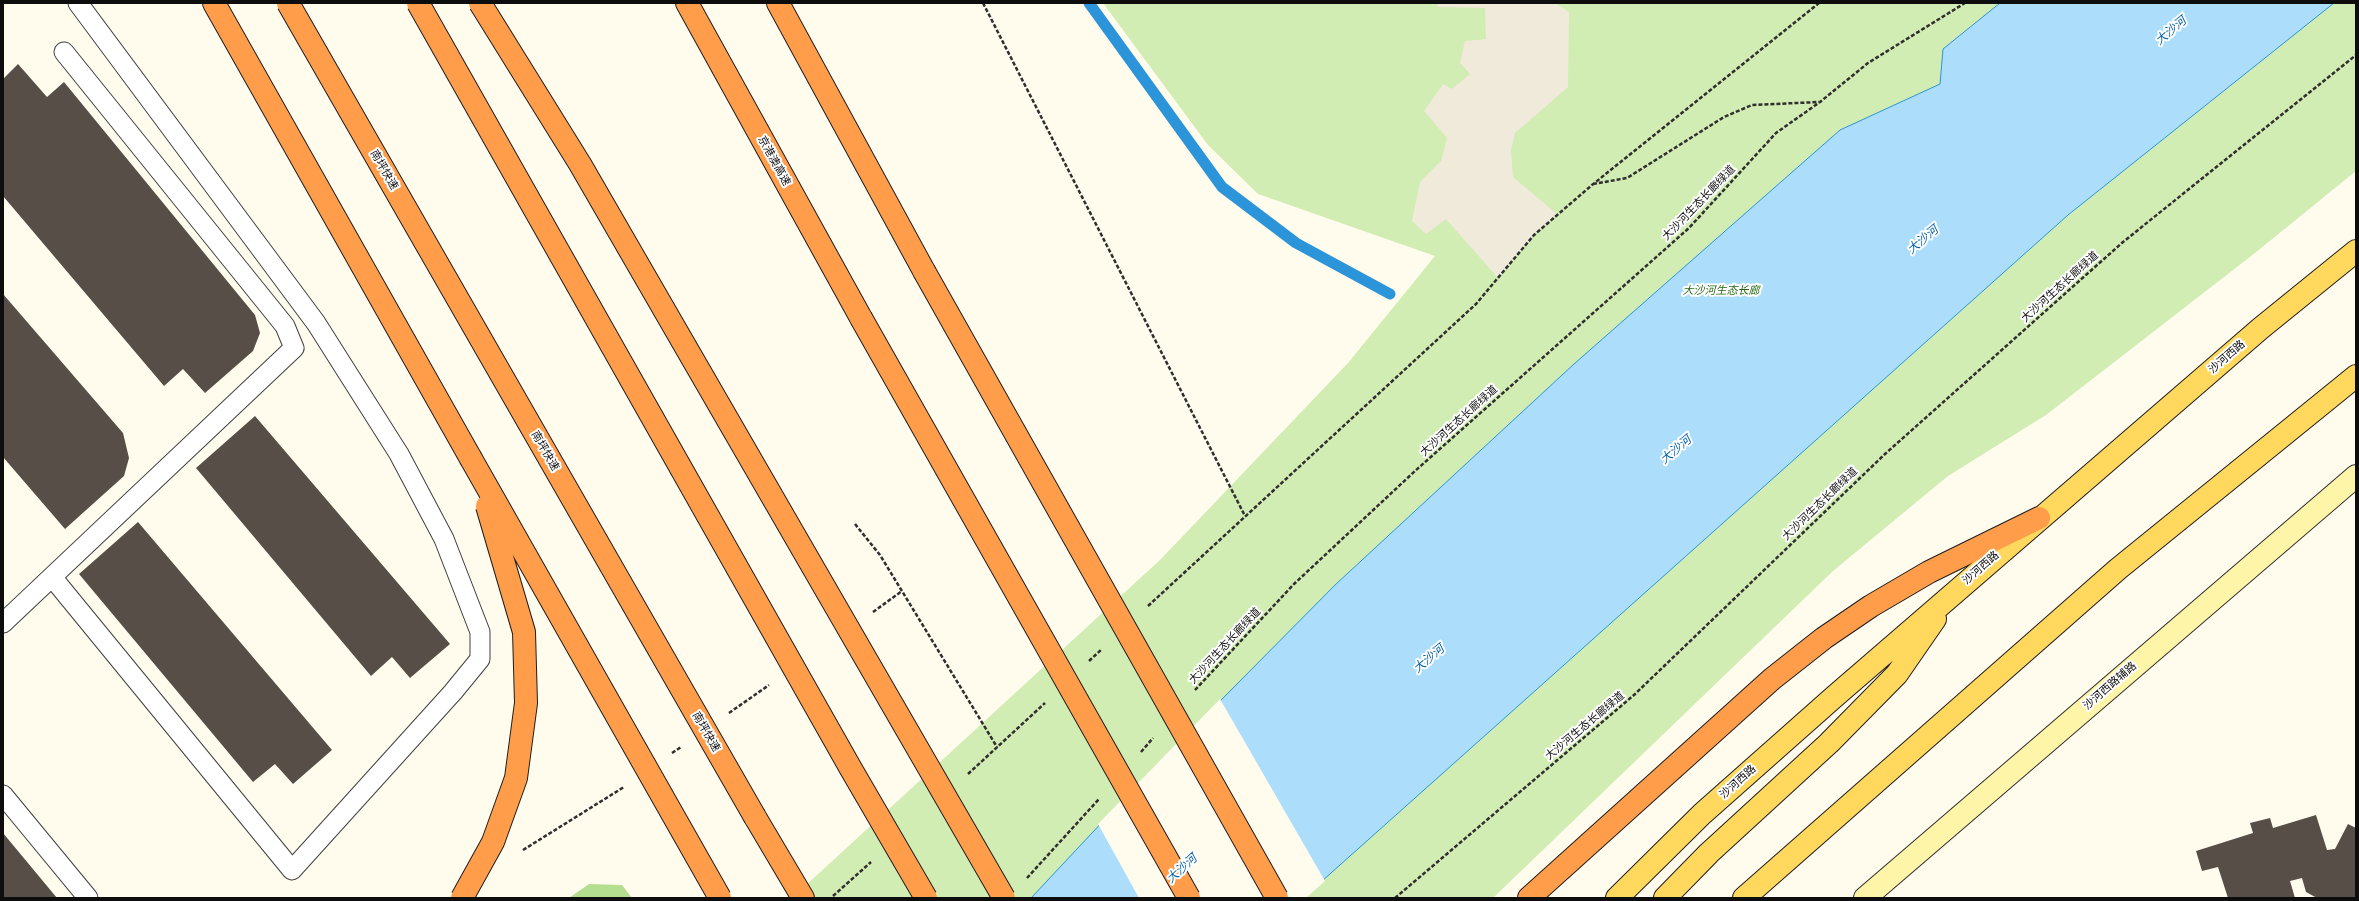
<!DOCTYPE html>
<meta charset="utf-8">
<style>
body{margin:0}
#map{position:relative;width:2359px;height:901px;overflow:hidden;background:#fffbed;font-family:Lora,serif}
canvas{display:block}
.frame{position:absolute;inset:0;border:4px solid #0d0d0d;pointer-events:none}
</style>
<div id="map">
<canvas width="2359" height="901"></canvas>
<div class="frame"></div>
</div>
<script>
const g = document.querySelector('canvas').getContext('2d');
g.lineJoin = 'round';
function paint(path, color) { g.fillStyle = color; g.fill(path, 'evenodd'); }
const shape = rows => new Path2D(rows.map(r => 'M' + r).join(''));
function strokePath(path, color, width, dash) { g.strokeStyle = color; g.lineWidth = width; g.lineCap = dash ? 'butt' : 'round'; g.setLineDash(dash || []); g.stroke(path); }
function write(font, color, halo, rows, align = 'center') {
  g.font = font + ' Lora,"Noto Sans SC",serif'; g.lineWidth = 4; g.setLineDash([]); g.textBaseline = 'middle'; g.strokeStyle = halo; g.fillStyle = color; for (const [text, x, y, turn = 0] of rows) {
    g.save(); g.translate(x, y); g.rotate((+turn || 0) * Math.PI / 180); g.textAlign = isNaN(turn) ? turn : align; if (halo) g.strokeText(text, 0, 0); g.fillText(text, 0, 0); g.restore();
  }
}
paint(shape([
 [1103,3,2356,3,2356,171,2255,253,2046,415,1948,476,1833,571,1493,898,792,898,1161,559,1348,363,1435,256,1258,194,1208,145]
]), '#d1edb3');
paint(shape([
 [589,884,622,885,632,898,569,898]
]), '#b4df91');
paint(shape([
 [1437,3,1555,3,1569,12,1568,87,1515,133,1511,150,1513,177,1557,214,1534,235,1498,278,1446,219,1426,234,1412,221,1420,182,1441,161,1447,138,1424,111,1443,84,1452,89,1470,74,1460,63,1465,41,1486,39,1485,8,1438,7]
]), '#f0eadb');
const water = shape([
 [2000,3,2334,3,2068,215,1303,898,1031,898,1137,785,1335,585,1574,364,1840,130,1940,84,1943,49,2000,3]
]);
paint(water, '#acdefc');
strokePath(water, '#2c94d9', 1);
paint(shape([
 [1220,699,1325,881,1306,898,1139,898,1098,824]
]), '#fffbed');
strokePath(shape([
 [1089,3,1222,187,1296,243,1390,294]
]), '#2c94d9', 11);
paint(shape([
 [18,64,47,97,64,82,255,315,260,333,253,351,205,393,183,369,164,386,3,196,3,79],
 [3,294,123,433,129,458,124,476,65,529,3,457],
 [255,416,450,644,410,678,392,657,371,676,196,468],
 [138,522,332,750,293,784,275,764,253,782,79,574],
 [2316,815,2327,850,2335,849,2348,824,2356,828,2356,898,2317,898,2306,892,2302,878,2290,881,2295,898,2228,898,2218,867,2202,871,2196,851,2253,833,2250,823,2270,818,2273,828],
 [3,833,57,898,3,898]
]), '#574e48');
const lane = shape([
 [52,577,292,870,453,692,480,659,480,632,444,539,399,454,316,323,78,3],
 [3,623,294,348,285,326,64,52],
 [3,795,88,898]
]);
const secondary = shape([
 [1865,898,2356,476]
]);
const primary = shape([
 [1617,898,1702,814,1834,697,2261,328,2356,251],
 [1665,898,1709,853,1829,743,1897,674,1935,619],
 [1744,898,2118,569,2356,376]
]);
const highway = shape([
 [214,3,470,457],
 [687,3,861,318],
 [778,3,924,271],
 [755,817,803,898],
 [1529,898,1772,679,1824,638,1871,606,1929,572,2039,518]
]);
strokePath(lane, '#404040', 21);
strokePath(secondary, '#2f2f2f', 24);
strokePath(primary, '#1e1e1e', 24);
strokePath(highway, '#1e1e1e', 24);
strokePath(shape([
 [983,3,1245,516],
 [1593,184,1627,178,1724,117,1752,105,1819,102],
 [855,524,880,555,997,747],
 [1148,606,1476,304,1534,235,1592,185,1819,3],
 [873,612,902,591],
 [1089,661,1102,649],
 [1195,690,1294,584,1415,471,1689,228,1776,133,1820,102,1868,63,1965,3],
 [729,713,769,685],
 [1141,752,1153,738],
 [672,753,681,747],
 [968,774,1045,703],
 [523,850,624,787],
 [1027,878,1099,799],
 [833,896,871,862],
 [1395,898,1634,695,1885,454,2123,242,2356,55]
]), '#2f2f2f', 2.5, [4, 2]);
strokePath(lane, '#fff', 19);
strokePath(secondary, '#fff5a8', 22);
strokePath(primary, '#ffd85d', 22);
strokePath(highway, '#ff9d4b', 22);
const highwayBridge = shape([
 [288,3,755,817],
 [418,3,851,769,926,898],
 [480,3,580,164,1004,898],
 [924,271,1277,898],
 [861,318,1189,898],
 [470,457,720,898],
 [462,898,493,842,516,778,526,703,524,632,487,506]
]);
strokePath(highwayBridge, '#1e1e1e', 24, []);
strokePath(highwayBridge, '#ff9d4b', 22);
write('11px', '#0d0d0d', '#fff', [
 ["京港澳高速",774,161,61],
 ["南坪快速",384,170,60],
 ["大沙河生态长廊绿道",1699,203,-46],
 ["大沙河生态长廊绿道",2060,287,-42],
 ["沙河西路",2227,357,-41],
 ["大沙河生态长廊绿道",1459,421,-42],
 ["南坪快速",545,451,60],
 ["大沙河生态长廊绿道",1820,504,-44],
 ["沙河西路",1981,568,-41],
 ["大沙河生态长廊绿道",1225,646,-47],
 ["沙河西路辅路",2110,686,-41],
 ["大沙河生态长廊绿道",1585,726,-40],
 ["南坪快速",706,732,60],
 ["沙河西路",1738,782,-42]
]);
write('italic 11px', '#296a17', '#fff', [
 ["大沙河生态长廊",1721,291]
]);
write('italic 12px', '#0b64aa', '#fff', [
 ["大沙河",2171,31,-40],
 ["大沙河",1923,240,-40],
 ["大沙河",1676,450,-40],
 ["大沙河",1429,659,-40],
 ["大沙河",1182,869,-42]
]);
</script>
